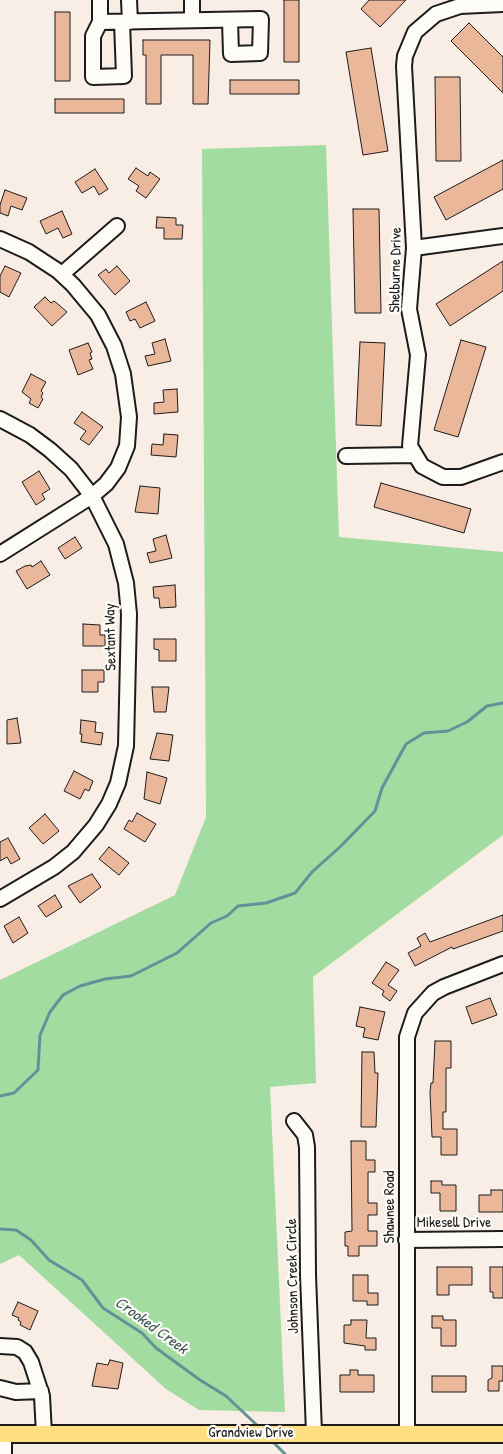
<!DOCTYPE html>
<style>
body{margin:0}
canvas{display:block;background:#f9eee5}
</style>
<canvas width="503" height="1454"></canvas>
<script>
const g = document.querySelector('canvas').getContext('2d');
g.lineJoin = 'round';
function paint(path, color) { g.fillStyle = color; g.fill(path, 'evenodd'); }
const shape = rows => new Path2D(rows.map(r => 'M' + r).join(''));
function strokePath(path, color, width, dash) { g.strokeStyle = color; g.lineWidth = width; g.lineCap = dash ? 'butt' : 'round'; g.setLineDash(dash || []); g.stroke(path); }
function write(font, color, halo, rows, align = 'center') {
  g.font = font + ' "Patrick Hand",sans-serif'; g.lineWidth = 4.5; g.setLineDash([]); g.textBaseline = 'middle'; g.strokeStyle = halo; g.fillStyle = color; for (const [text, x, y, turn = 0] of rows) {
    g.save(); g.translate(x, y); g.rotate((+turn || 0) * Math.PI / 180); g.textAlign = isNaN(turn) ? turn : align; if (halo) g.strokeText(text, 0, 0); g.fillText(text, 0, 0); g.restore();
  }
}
paint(shape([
 [326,145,339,537,503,552,503,835,313,977,316,1083,270,1087,285,1412,199,1410,166,1389,19,1255,0,1264,0,980,175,895,206,817,202,149]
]), '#a3dca1');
strokePath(shape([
 [0,1096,14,1093,38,1070,40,1035,50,1012,63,995,80,986,105,979,131,976,177,953,211,923,227,916,238,906,266,903,295,893,312,872,341,846,375,811,382,788,406,744,424,733,448,731,467,722,487,706,503,703],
 [0,1229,16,1230,31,1240,49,1260,82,1280,103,1308,142,1333,156,1348,200,1380,226,1396,260,1428],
 [271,1440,285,1454]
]), '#629298', 3);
const building = shape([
 [284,0,299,0,299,62,284,62,284,0],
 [369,0,406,0,380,27,361,9,369,0],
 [55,12,70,12,70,81,55,81,55,12],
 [469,23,503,57,503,93,451,41,469,23],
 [143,40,210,40,208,104,193,104,193,55,161,55,161,104,146,104,146,55,143,55,143,40],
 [371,48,388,151,363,155,346,52,371,48],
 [435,77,460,77,461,161,436,161,435,77],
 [230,80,299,80,299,94,230,94,230,80],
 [55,99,124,99,124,113,55,113,55,99],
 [503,160,503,189,446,220,434,197,503,160],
 [136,168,148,176,150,172,160,179,146,198,136,191,139,186,128,179,136,168],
 [95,169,108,189,99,195,94,186,82,193,75,182,95,169],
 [5,190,27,198,22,210,11,206,8,216,0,213,0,205,5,190],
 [353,209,379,209,381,313,355,313,353,209],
 [62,211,72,234,63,238,58,228,46,234,40,221,62,211],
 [157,217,176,218,176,225,183,225,182,239,164,239,164,228,156,228,157,217],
 [503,261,503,291,450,326,436,304,503,261],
 [5,266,21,273,9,297,0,292,0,276,5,266],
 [117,266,130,281,115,295,98,275,106,269,109,273,117,266],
 [45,297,51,303,54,301,59,305,67,312,52,326,34,307,45,297],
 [146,302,155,321,140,328,135,319,130,321,126,312,146,302],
 [165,339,171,361,148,366,145,356,155,354,152,343,165,339],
 [461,340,486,347,458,437,434,430,461,340],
 [360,342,385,343,381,426,356,425,360,342],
 [88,343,92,352,90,353,92,359,89,360,93,369,78,375,69,350,88,343],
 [31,374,46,382,41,391,43,393,41,397,43,399,38,408,29,403,31,399,22,392,31,374],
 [177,389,178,412,154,414,154,403,164,402,163,390,177,389],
 [82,412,103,427,89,445,80,439,86,431,74,423,82,412],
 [164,434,178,435,176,457,151,455,152,444,163,445,164,434],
 [39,471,50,489,42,494,45,499,36,505,22,482,39,471],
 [381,483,471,509,464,533,374,507,381,483],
 [140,486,160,488,158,514,135,512,140,486],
 [166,535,172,558,150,563,147,553,156,551,153,539,166,535],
 [75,537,82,548,65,559,58,548,75,537],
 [41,561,50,575,27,589,16,571,25,566,31,565,32,567,41,561],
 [175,585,176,607,160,608,159,598,154,598,153,587,175,585],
 [83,624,100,625,100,635,105,635,105,646,83,646,83,624],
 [154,639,176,639,176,661,159,661,159,650,154,649,154,639],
 [82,670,104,670,104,682,98,682,98,692,82,692,82,670],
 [152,687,169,687,166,712,154,712,152,687],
 [17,718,21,743,7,744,7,720,17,718],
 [81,720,96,722,95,732,103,733,101,745,81,742,82,734,80,734,81,720],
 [157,733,173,735,169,761,150,759,157,733],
 [74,771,93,781,89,791,85,789,80,799,64,791,74,771],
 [147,772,167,778,160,804,144,799,147,772],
 [137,813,156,824,145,842,124,829,129,820,132,822,137,813],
 [45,814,59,831,43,844,29,828,45,814],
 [8,838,20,859,11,864,7,857,0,861,0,842,8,838],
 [109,847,129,863,119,875,99,859,109,847],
 [92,874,101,887,80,903,68,886,92,874],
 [55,895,62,907,46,917,38,906,55,895],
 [503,915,503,931,453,949,452,947,415,966,408,953,421,946,417,938,425,933,430,942,503,915],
 [19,917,28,933,13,943,4,926,19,917],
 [386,962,399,970,388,985,397,991,390,1001,382,995,384,991,372,983,386,962],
 [490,998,497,1015,472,1024,466,1007,490,998],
 [360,1007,385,1012,378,1040,363,1037,365,1028,356,1026,360,1007],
 [435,1041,451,1041,451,1068,446,1068,446,1112,443,1112,443,1129,457,1129,457,1155,441,1155,441,1137,432,1137,430,1092,431,1083,433,1083,435,1041],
 [362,1052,374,1052,375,1073,378,1073,376,1127,361,1127,362,1052],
 [351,1141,366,1141,366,1160,375,1160,375,1172,368,1172,368,1203,377,1203,377,1215,368,1215,368,1231,377,1231,377,1246,359,1246,359,1256,348,1256,348,1246,345,1246,345,1232,352,1231,351,1141],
 [431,1181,442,1181,442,1185,456,1185,456,1211,440,1211,440,1193,431,1193,431,1181],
 [491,1190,503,1190,503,1212,479,1212,479,1195,491,1195,491,1190],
 [437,1267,472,1267,472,1285,449,1285,449,1295,437,1295,437,1267],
 [490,1267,503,1267,503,1298,493,1298,493,1292,490,1292,490,1267],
 [353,1275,368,1275,368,1293,378,1293,378,1305,367,1305,367,1301,353,1301,353,1275],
 [18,1302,38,1311,30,1330,20,1325,21,1322,18,1320,19,1318,12,1315,18,1302],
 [432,1316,443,1316,443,1320,456,1320,456,1346,441,1346,441,1328,432,1328,432,1316],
 [351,1320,367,1320,366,1338,376,1338,376,1350,365,1350,365,1346,344,1343,344,1325,351,1325,351,1320],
 [110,1360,123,1363,118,1389,92,1386,97,1363,108,1365,110,1360],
 [492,1366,503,1366,503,1381,499,1381,499,1391,488,1391,488,1380,492,1378,492,1366],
 [350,1370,358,1370,358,1375,374,1375,374,1392,340,1392,340,1375,350,1375,350,1370],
 [432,1376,466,1376,466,1392,432,1392,432,1376]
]);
paint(building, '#eab79b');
strokePath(building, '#1c1c1c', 1);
const minor = shape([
 [100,0,100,22,93,36,93,77,124,76,122,22],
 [129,0,130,22],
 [503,4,460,6,436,14,415,32,405,56,404,66,414,248,409,309,418,355,410,446,422,466,443,477,461,477,503,462],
 [192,20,192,0],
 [100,22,261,19,260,53,231,54,230,20],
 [0,239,29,252,58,271,73,285,98,315,114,346,123,374,129,417,127,446,118,468,106,484,92,496,0,554],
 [414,248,503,236],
 [62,274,117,226],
 [0,419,30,435,50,450,71,469,92,496,116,544,126,583,129,614,126,746,118,783,109,804,96,825,73,852,54,867,0,899],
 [346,456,414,455],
 [294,1121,305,1135,307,1147,308,1275,314,1433],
 [406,1240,503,1239],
 [0,1346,17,1347,25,1352,31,1362,42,1396,44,1434],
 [0,1388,16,1392,41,1391],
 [407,1433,407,1037,415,1013,433,993,444,987,503,964],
 [4,1454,4,1434]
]);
const major = shape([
 [0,1434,503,1434]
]);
strokePath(minor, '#1c1c1c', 18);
strokePath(major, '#1c1c1c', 20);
strokePath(minor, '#fdfcf7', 14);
strokePath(major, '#fedf80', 16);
write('15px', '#1c1c1c', '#fdfcf7', [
 ["Shelburne Drive",396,270,-89],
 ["Sextant Way",111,637,-91],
 ["Shawnee Road",390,1207,-90],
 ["Mikesell Drive",454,1223],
 ["Johnson Creek Circle",293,1276,-91],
 ["Grandview Drive",251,1433]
]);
write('italic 16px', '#3f575a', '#fdfcf7', [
 ["Crooked Creek",151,1326,36]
]);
</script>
